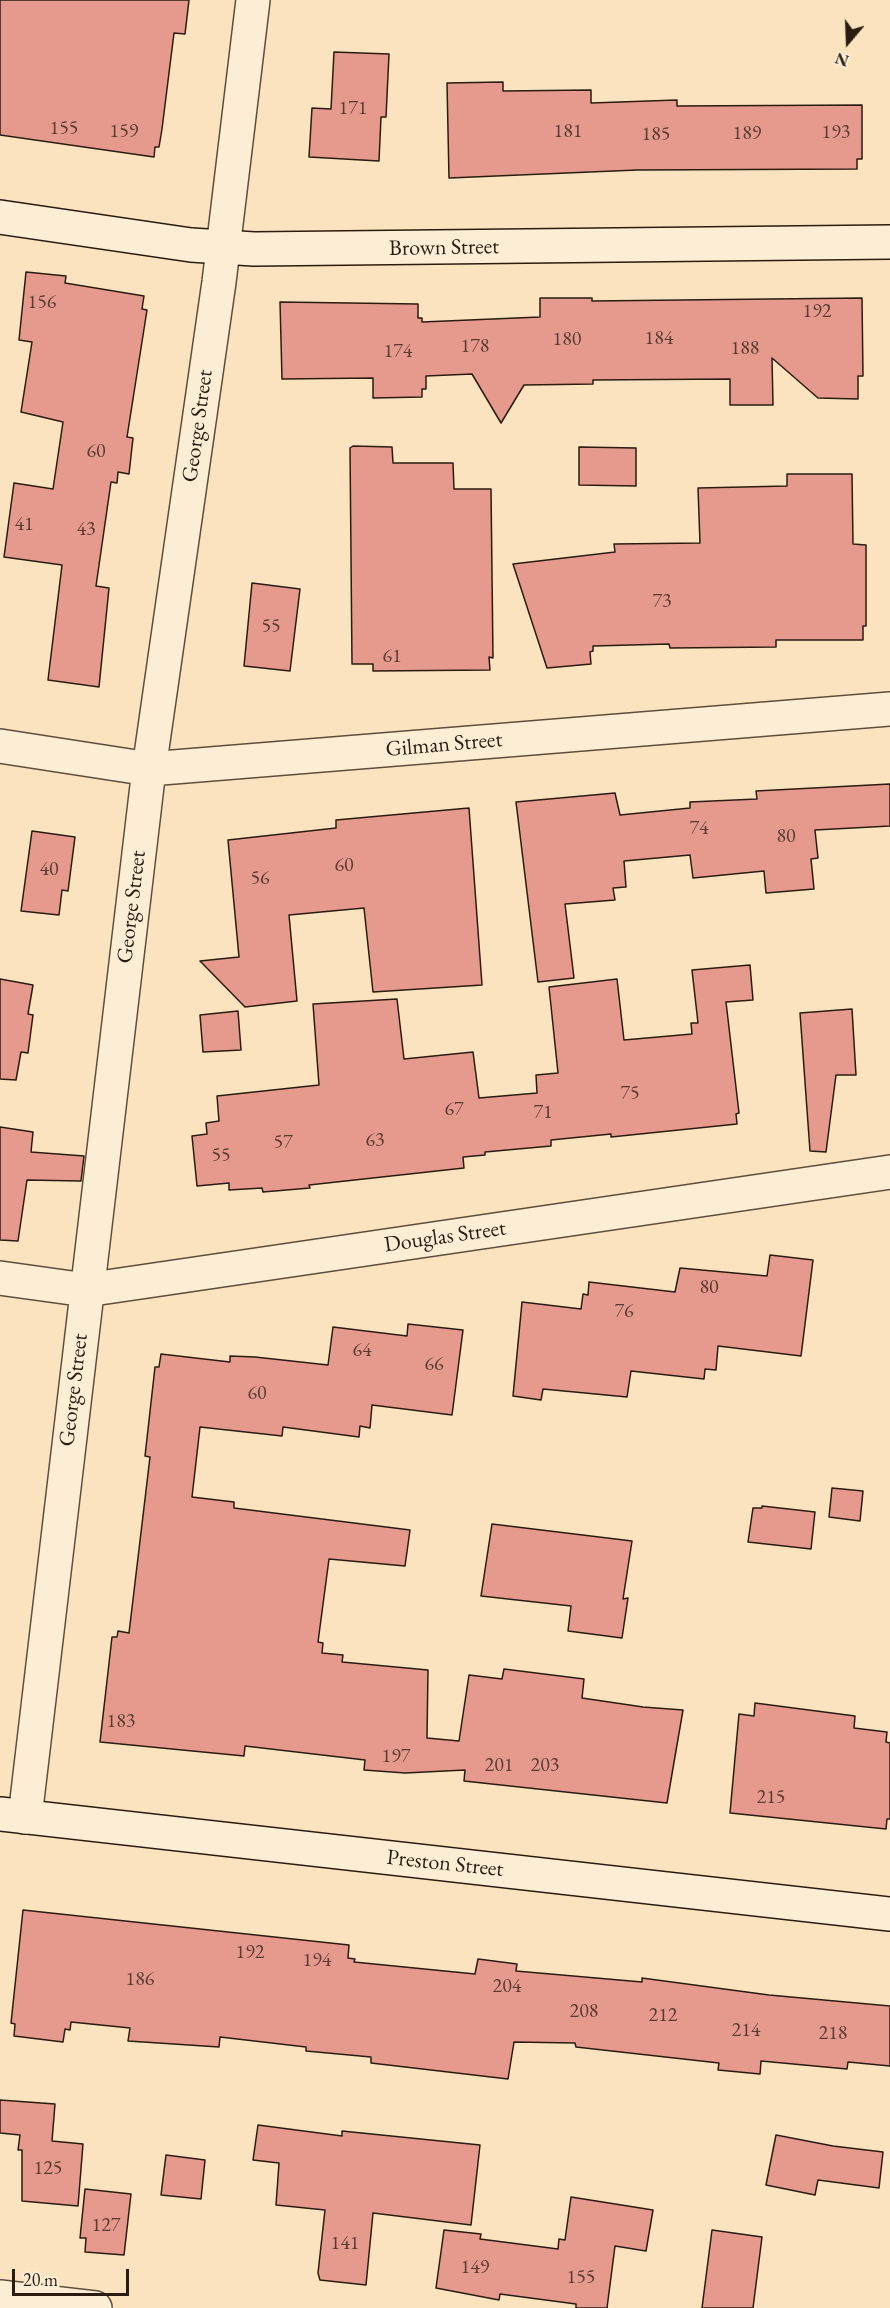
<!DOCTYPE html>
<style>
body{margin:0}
#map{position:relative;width:890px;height:2308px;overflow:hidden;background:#fbe3bf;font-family:"EB Garamond",serif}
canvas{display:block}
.north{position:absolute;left:818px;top:12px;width:60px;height:60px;-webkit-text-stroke:4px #fcedd5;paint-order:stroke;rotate:199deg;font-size:16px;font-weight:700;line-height:24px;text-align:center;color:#2a1c10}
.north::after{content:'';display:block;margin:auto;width:21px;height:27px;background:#2a1c10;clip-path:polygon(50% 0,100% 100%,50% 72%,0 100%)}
.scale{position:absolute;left:12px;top:2269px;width:117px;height:27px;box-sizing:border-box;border:3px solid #2a1c10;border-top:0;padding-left:8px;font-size:18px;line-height:21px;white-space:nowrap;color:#2a1c10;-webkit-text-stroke:4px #fcedd5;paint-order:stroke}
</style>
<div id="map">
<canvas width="890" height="2308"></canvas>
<div class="north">N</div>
<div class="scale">20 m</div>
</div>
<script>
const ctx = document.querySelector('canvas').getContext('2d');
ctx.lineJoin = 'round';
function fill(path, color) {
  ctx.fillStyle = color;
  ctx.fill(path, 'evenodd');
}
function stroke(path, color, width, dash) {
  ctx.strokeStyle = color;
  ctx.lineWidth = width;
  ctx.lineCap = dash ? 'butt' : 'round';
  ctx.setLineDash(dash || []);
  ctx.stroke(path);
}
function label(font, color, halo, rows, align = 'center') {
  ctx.font = font + ' "EB Garamond",serif';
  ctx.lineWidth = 4.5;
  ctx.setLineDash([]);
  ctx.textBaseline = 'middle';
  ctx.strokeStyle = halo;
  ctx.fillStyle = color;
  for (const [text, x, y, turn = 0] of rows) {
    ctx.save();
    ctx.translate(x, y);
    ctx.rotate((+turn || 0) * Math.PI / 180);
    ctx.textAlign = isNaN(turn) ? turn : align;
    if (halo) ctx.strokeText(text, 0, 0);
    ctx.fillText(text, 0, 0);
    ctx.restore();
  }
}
const building = new Path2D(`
 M0 0H189L185 34 174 33 162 129 159 147H155L154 157 0 135Z
 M334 52 389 54 386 117H381L379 161 309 157 312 108 331 109Z
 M503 82V91L591 90V103L677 100V106L862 105V159H857V169L637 170 449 178 447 83Z
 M26 272 66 276 65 283 144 296 142 309 147 310 127 437 133 438 129 474 118 472 117 483 111 482 96 586 109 588 99 687 48 680 62 565 4 557 14 483 53 489 63 422 21 412 32 342 19 340Z
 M540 298H592V301L862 298 863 376H858V399L818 398 772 358 773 405H730V379L593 380V384L524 385 501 423 472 374 426 376V389H422V397L373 398V378L282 379 280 302 418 304V318H422V322L540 317Z
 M353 446 392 447 393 463H453L454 489H491L493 658 489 657 490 670 373 671V664H352L350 448Z
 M579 447 636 448V486L579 485Z
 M787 474H852L853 544 866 545V626H863V640H776V647L670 648 669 644 593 646V651L590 652 591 664 547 668 513 564 615 552 614 544 700 543 698 488 787 486Z
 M252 583 300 589 290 671 244 666Z
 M890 784V826L815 830 818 858 811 859 814 889 766 893 764 871 693 878 690 855 624 861 626 887 613 888 615 900 565 904 574 978 538 982 516 802 615 793 620 815 690 808V802L757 799 756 791Z
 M469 808 482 985 373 992 364 908 289 915 297 1001 245 1007 200 961 239 957 228 840 336 828V820Z
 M32 831 75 837 68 891 62 890 59 915 21 911Z
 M750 965 753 1000 726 1002 739 1113 736 1114 737 1124 611 1137V1134L551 1140V1146L485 1152V1155L463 1157 464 1168 309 1185 310 1188 263 1192 262 1188 229 1190V1183L197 1186 192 1136 207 1134 206 1123 219 1121 217 1096 319 1085 313 1004 397 999 404 1059 473 1052 479 1098 537 1093 536 1075 558 1073 549 987 617 979 624 1040 692 1034 691 1023H698L692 970Z
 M0 979 33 985 28 1014 33 1015 28 1053 21 1052 16 1080 0 1079Z
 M852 1009 856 1075H836L826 1152 810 1151 800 1013Z
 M238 1011 241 1050 203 1052 200 1015Z
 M0 1127 33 1132 31 1152 84 1156 81 1181 27 1180 18 1241 0 1240Z
 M770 1255 813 1260 801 1356 718 1346 716 1370 705 1369 704 1379 631 1371 627 1397 543 1389 541 1400 513 1396 522 1302 581 1309 583 1294 588 1295 589 1282 675 1292 680 1268 767 1276Z
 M408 1324 463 1330 452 1415 372 1405 370 1428 360 1426 359 1437 283 1427 282 1436 200 1427 192 1497 234 1502V1508L410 1530 405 1566 329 1559 318 1642 323 1643 322 1653 343 1655 342 1662 428 1670 427 1738 459 1741 469 1675 502 1679 504 1669 584 1679 582 1698 643 1707 683 1710 667 1803 464 1781 465 1770 405 1773 364 1770 365 1760 245 1746 244 1756 100 1742 112 1637H117L118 1631 129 1633 150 1457 145 1456 155 1367H159L161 1354 230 1362V1356L255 1357 328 1365 333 1327 407 1336Z
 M832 1488 863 1491 860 1521 829 1517Z
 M762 1506 815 1512 811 1549 748 1542 753 1508H762Z
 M492 1524 632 1541 623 1599 628 1598 622 1638 568 1631 571 1606 481 1596Z
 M755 1703 855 1716 854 1728 887 1732 886 1742 890 1743V1819H887L886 1829 730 1813 739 1714 754 1716Z
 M23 1910 349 1945 348 1958 355 1959 354 1962 475 1974 478 1959 517 1964 516 1971 642 1982V1978L769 1995 890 2006V2066L848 2062 847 2069 761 2061 760 2074 718 2070 719 2063 576 2047 575 2043 514 2042 508 2079 371 2063V2057L306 2051V2047L220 2037 219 2047 128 2041 130 2028 71 2022 70 2030 65 2029 63 2042 14 2036 15 2024 11 2023Z
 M0 2100 55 2104 52 2141 83 2144 78 2206 22 2201V2150H18L20 2135 0 2133Z
 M258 2125 342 2136V2131L480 2145 471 2225 373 2213 366 2285 320 2280 318 2273 325 2210 276 2205 279 2163 253 2160Z
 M776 2135 833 2146 883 2152 879 2188 818 2180 815 2195 766 2185Z
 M166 2155 205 2160 201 2199 161 2195Z
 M85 2189 131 2194 124 2255 85 2252 86 2238H80Z
 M571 2197 653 2210 646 2251 615 2246 607 2308H576V2304L500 2294 499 2300 436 2288 444 2230 481 2234 480 2239 558 2249 559 2239 565 2240Z
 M712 2230 762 2237 753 2308H702Z`);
fill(building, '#e69a8e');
stroke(building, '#2a1c10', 1.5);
const street = new Path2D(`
 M0 746 149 769 890 709
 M0 1278 86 1290 890 1172
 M25 1817 149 769 219 282 253 0
 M0 2297 95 2308`);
const secondary = new Path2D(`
 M0 217 191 245 254 249 890 242
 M0 1814 890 1914`);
stroke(street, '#5e4e3c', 36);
stroke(secondary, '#2a1c10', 36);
stroke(street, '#fcedd5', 33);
stroke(secondary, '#fcedd5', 33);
label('20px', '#593c30', null, [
 ["171",353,109],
 ["155",64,129],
 ["159",124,132],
 ["181",568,132],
 ["193",836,133],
 ["189",747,134],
 ["185",656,135],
 ["156",42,303],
 ["192",817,312],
 ["184",659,339],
 ["180",567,340],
 ["178",475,347],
 ["188",745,349],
 ["174",398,352],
 ["60",96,452],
 ["41",24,525],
 ["43",86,530],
 ["73",662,602],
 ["55",271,627],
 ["61",392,657],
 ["74",699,829],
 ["80",786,837],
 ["60",344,866],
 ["40",49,870],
 ["56",260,879],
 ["75",630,1094],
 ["67",454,1110],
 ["71",543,1113],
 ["63",375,1141],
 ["57",283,1143],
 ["55",221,1156],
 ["80",709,1288],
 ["76",624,1312],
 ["64",362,1351],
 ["66",434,1365],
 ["60",257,1394],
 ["183",121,1722],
 ["197",396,1757],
 ["201",499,1766],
 ["203",545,1766],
 ["215",771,1798],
 ["192",250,1953],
 ["194",317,1961],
 ["186",140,1980],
 ["204",507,1987],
 ["208",584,2012],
 ["212",663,2016],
 ["214",746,2031],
 ["218",833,2034],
 ["125",48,2169],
 ["127",106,2226],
 ["141",345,2244],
 ["149",475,2268],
 ["155",581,2278]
]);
label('22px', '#2a1c10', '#fcedd5', [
 ["Brown Street",444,248,-1],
 ["George Street",198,426,-82],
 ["Gilman Street",444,745,-5],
 ["George Street",132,907,-83],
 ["Douglas Street",445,1237,-8],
 ["George Street",74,1390,-83],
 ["Preston Street",445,1864,6]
]);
</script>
